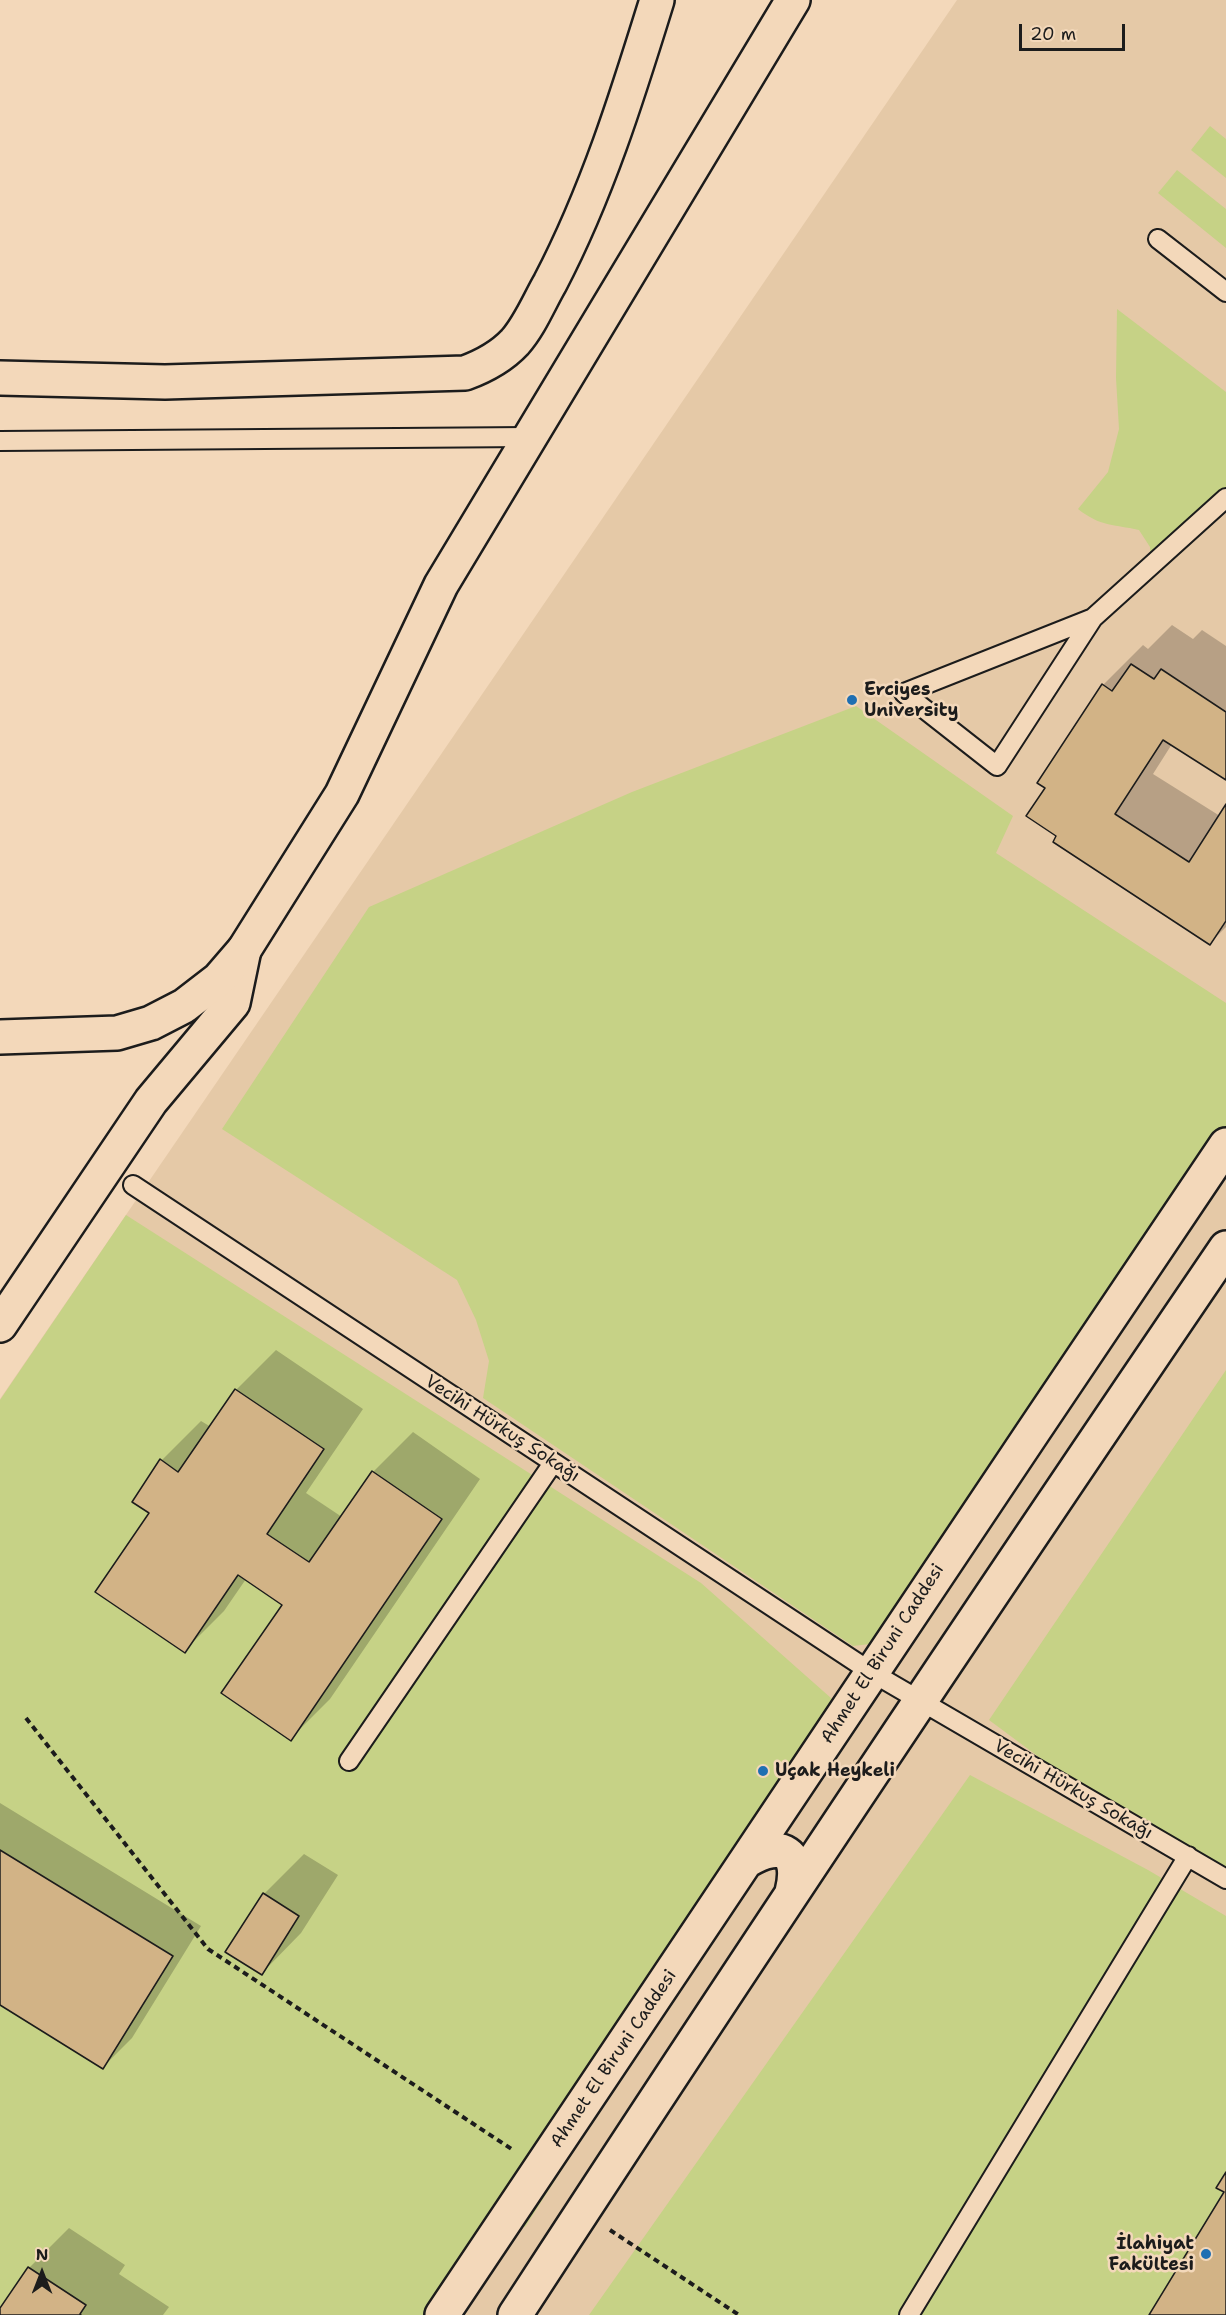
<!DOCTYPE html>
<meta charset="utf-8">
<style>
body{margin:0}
#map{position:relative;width:1226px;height:2315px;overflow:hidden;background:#f3d8ba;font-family:"Shantell Sans",sans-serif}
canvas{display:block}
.north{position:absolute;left:12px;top:2243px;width:60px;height:60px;-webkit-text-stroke:4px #f3d8ba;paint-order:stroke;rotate:0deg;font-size:16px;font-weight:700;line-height:24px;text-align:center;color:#1c1c1c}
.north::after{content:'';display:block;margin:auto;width:21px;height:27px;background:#1c1c1c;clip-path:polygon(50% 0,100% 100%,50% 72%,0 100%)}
.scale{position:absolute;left:1019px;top:24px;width:106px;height:27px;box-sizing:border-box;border:3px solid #1c1c1c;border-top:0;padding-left:8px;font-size:18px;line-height:21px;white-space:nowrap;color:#1c1c1c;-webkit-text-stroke:4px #f3d8ba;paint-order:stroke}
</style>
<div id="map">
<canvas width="1226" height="2315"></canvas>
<div class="north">N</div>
<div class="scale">20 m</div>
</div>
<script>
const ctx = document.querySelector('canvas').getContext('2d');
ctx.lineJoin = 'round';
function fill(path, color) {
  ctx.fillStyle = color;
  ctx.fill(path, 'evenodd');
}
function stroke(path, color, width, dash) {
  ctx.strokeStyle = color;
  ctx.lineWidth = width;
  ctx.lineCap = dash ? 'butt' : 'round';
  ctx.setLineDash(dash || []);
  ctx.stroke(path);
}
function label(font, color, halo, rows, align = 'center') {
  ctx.font = font + ' "Shantell Sans",sans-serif';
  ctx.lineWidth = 5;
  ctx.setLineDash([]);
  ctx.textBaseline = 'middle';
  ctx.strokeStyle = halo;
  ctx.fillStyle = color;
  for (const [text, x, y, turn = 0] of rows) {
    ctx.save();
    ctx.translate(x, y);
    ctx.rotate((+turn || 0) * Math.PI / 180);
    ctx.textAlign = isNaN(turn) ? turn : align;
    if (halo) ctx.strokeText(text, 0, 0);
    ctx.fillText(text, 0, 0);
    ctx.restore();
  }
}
fill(new Path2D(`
 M957 0H1226V2315H0V1399Z`), '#e5c9a7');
fill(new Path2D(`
 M1210 126 1226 139V178L1191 150Z
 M1177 170 1226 209V248L1158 193Z
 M1117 309 1226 392V511L1152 578 1150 547 1139 530C1113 524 1101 527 1078 509L1108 472 1119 429 1116 378Z
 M856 706 1013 816 996 853 1226 1003V1172L904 1640 853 1646 483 1398 489 1361 476 1320 457 1280 222 1129 369 907 632 792Z
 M126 1215 701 1583 840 1706 841 1735 525 2227 504 2216 443 2315H0V1400Z
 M1226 1370V1874L1082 1789 989 1720Z
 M970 1775 1148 1870 1226 1916V2315H589Z`), '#c6d286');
fill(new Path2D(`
 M1172 625 1193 639 1202 630 1226 646V778L1172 744 1153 774 1220 816 1226 807V927L1210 943 1059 836 1047 787 1103 685 1143 645 1148 649Z
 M276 1350 363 1409 306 1493 342 1517 373 1472 413 1432 480 1479 330 1699 290 1739 284 1604 246 1579 224 1611 184 1651 151 1513 162 1460 201 1421 211 1427 236 1390Z
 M0 1803 201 1926 132 2038 103 2067 0 2003Z
 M304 1854 338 1875 301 1933 262 1973 264 1894Z
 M69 2228 125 2265 119 2274 169 2307 163 2315H0V2311L29 2268Z`), '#0003');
const building = new Path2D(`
 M1131 664 1154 679 1161 669 1226 712V780L1163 740 1115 814 1189 862 1226 804V921L1210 945 1053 842 1056 836 1026 816 1045 788 1037 783 1102 684 1112 691Z
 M235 1389 324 1449 267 1534 309 1562 372 1471 442 1519 291 1741 221 1693 282 1605 238 1575 185 1653 95 1592 149 1513 132 1502 160 1459 178 1472Z
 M0 1850 173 1956 103 2069 0 2005Z
 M263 1893 299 1916 262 1975 225 1952Z
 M1226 2172V2315H1149L1224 2192 1216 2188Z
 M28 2267 86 2305 80 2314 81 2315H0V2308Z`);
fill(building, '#d2b386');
stroke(building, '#1c1c1c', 1.5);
const lane = new Path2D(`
 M1158 239 1226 292
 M0 441 529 437
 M1093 618 904 693 997 766 1093 618 1226 498
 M133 1185 871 1672 1226 1879
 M349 1761 553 1463
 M909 2315 1188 1856`);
const street = new Path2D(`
 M0 378 165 382 465 373C484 366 501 357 515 342 530 325 539 302 550 283 597 193 627 97 657 0
 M0 1325 151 1101 233 1003 244 950`);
const secondary = new Path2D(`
 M0 1037 117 1033 151 1023 184 1006 219 979 244 950 342 794 441 585 793 0
 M748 1860C782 1840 802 1852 792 1892
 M442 2315C704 1926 963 1534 1226 1145
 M515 2315C748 1957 986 1601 1226 1248`);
stroke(lane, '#1c1c1c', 22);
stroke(street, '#1c1c1c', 38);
stroke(secondary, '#1c1c1c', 38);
stroke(new Path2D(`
 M26 1718 208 1949 513 2150
 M610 2230 739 2315`), '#1c1c1c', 4, [6, 4.5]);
stroke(lane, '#f3d8ba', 18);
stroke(street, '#f3d8ba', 33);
stroke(secondary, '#f3d8ba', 33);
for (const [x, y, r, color] of [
 [852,700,6,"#1f6fb2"],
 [763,1771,6,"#1f6fb2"],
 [1206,2254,6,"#1f6fb2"]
]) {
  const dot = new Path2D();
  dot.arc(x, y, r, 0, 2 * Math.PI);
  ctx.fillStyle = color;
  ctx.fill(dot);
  stroke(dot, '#f3d8ba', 2);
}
label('bold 18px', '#1c1c1c', '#f3d8ba', [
 ["Erciyes",864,690],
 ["University",864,711],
 ["Uçak Heykeli",775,1771],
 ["İlahiyat",1194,2244,"right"],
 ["Fakültesi",1194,2265,"right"]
], 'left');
label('18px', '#1c1c1c', '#f3d8ba', [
 ["Vecihi Hürkuş Sokağı",502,1429,33],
 ["Ahmet El Biruni Caddesi",883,1654,-57],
 ["Vecihi Hürkuş Sokağı",1073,1790,30],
 ["Ahmet El Biruni Caddesi",614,2059,-56]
]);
</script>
